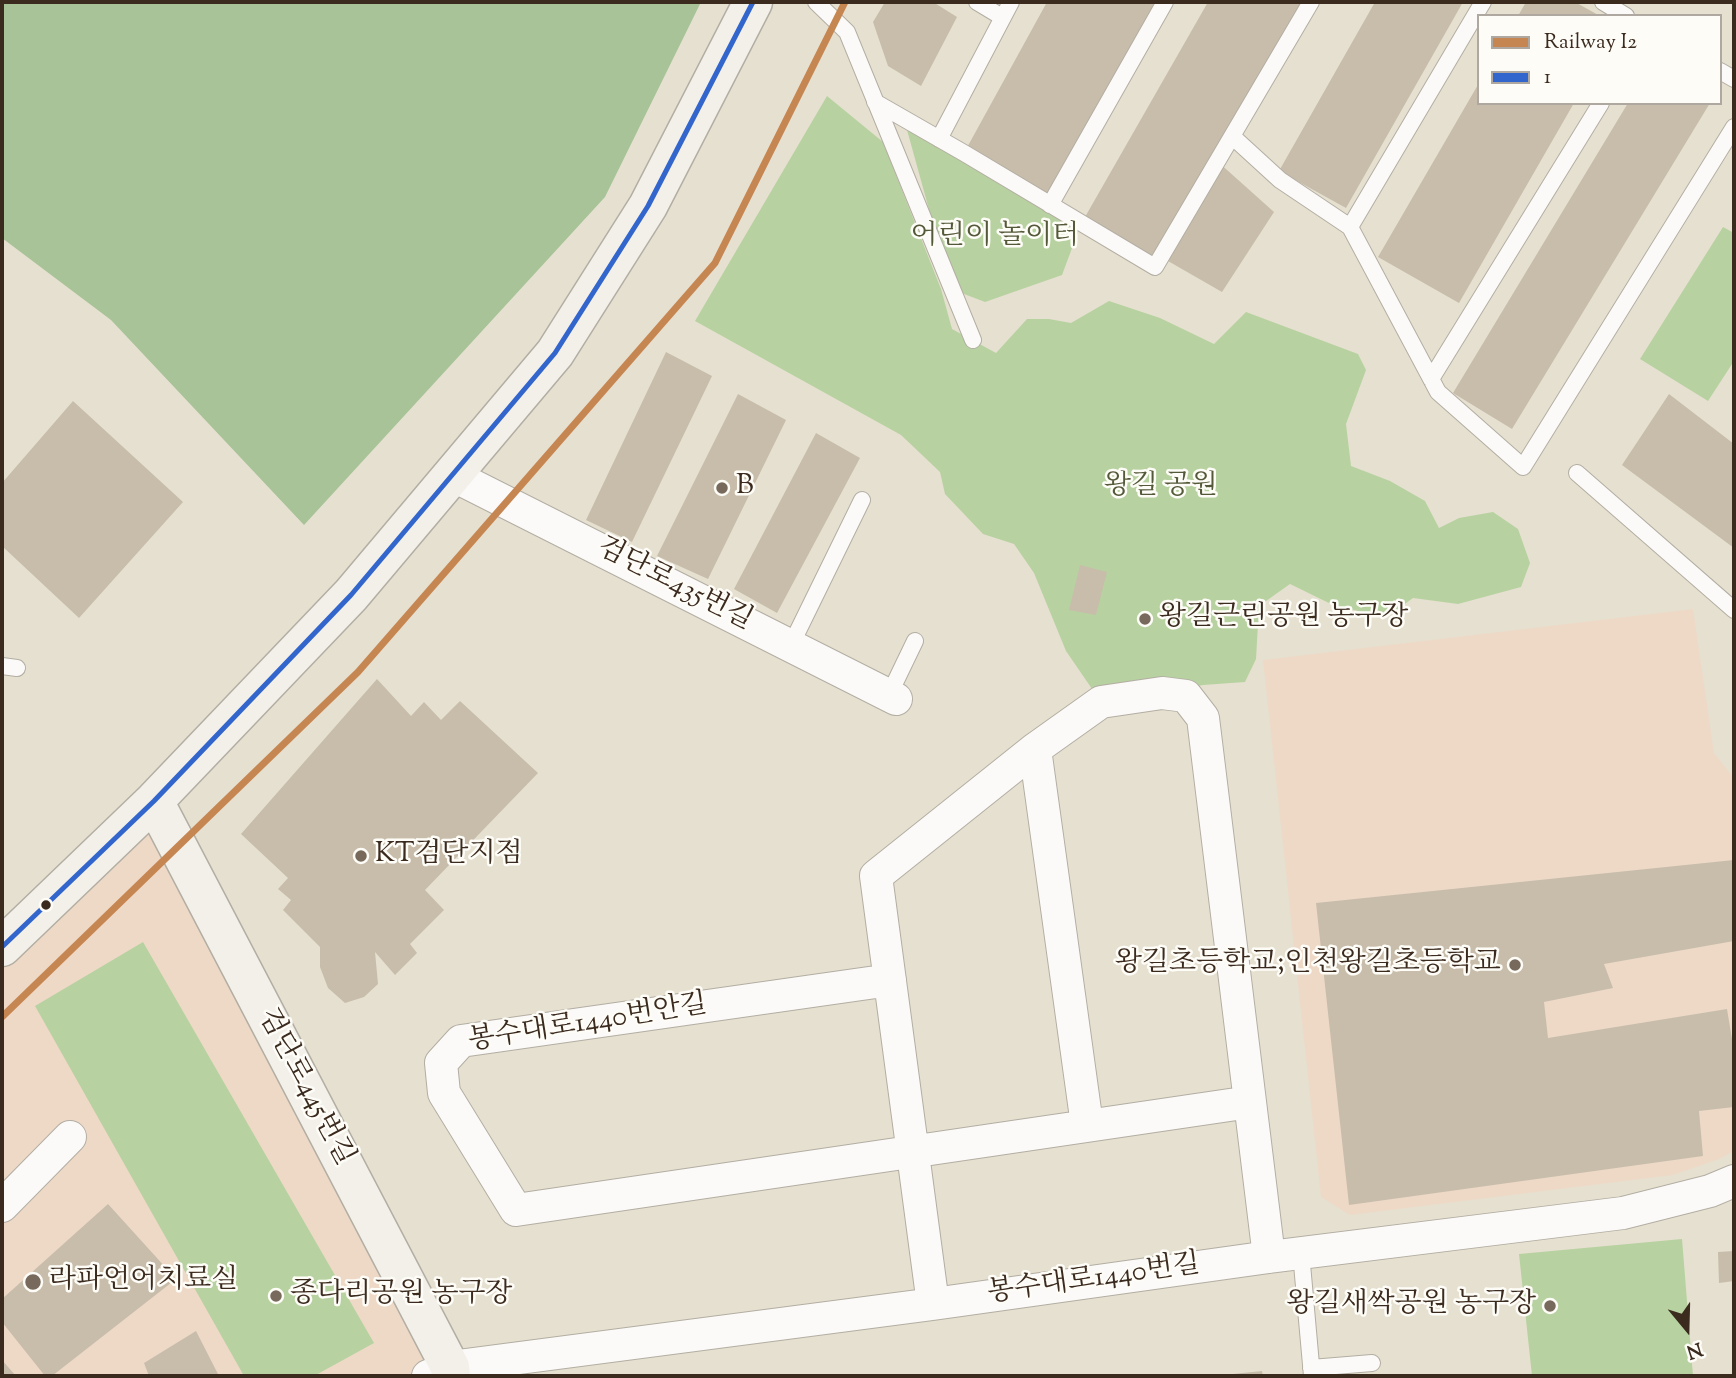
<!DOCTYPE html>
<meta charset="utf-8">
<style>
body{margin:0}
#map{position:relative;width:1736px;height:1378px;overflow:hidden;background:#e6e0d0;font-family:"Sorts Mill Goudy",serif}
canvas{display:block}
.frame{position:absolute;inset:0;border:4px solid #3b2a1e;pointer-events:none}
.legend{position:absolute;left:1477px;top:14px;width:245px;height:91px;box-sizing:border-box;background:#fdfcf7;border:2px solid #afa8a0;margin:0;padding:9px 12px;list-style:none;font-size:21px;color:#3b2a1e}
.legend li{display:flex;align-items:center;gap:14px;height:35px}
.legend b{width:35px;border:2px solid #afa8a0}
.north{position:absolute;left:1652px;top:1294px;width:70px;height:70px;-webkit-text-stroke:5px #fdfcf7;paint-order:stroke;rotate:161deg;font-size:19px;font-weight:700;line-height:28px;text-align:center;color:#3b2a1e}
.north::after{content:'';display:block;margin:auto;width:24px;height:32px;background:#3b2a1e;clip-path:polygon(50% 0,100% 100%,50% 72%,0 100%)}
</style>
<div id="map">
<canvas width="1736" height="1378"></canvas>
<div class="frame"></div>
<ul class="legend">
<li><b style="height:9px;background:#c68651"></b>Railway I2</li>
<li><b style="height:9px;background:#36c"></b>1</li>
</ul>
<div class="north">N</div>
</div>
<script>
const ctx = document.querySelector('canvas').getContext('2d');
ctx.lineJoin = 'round';
function fill(path, color) {
  ctx.fillStyle = color;
  ctx.fill(path, 'evenodd');
}
function stroke(path, color, width, dash) {
  ctx.strokeStyle = color;
  ctx.lineWidth = width;
  ctx.lineCap = dash ? 'butt' : 'round';
  ctx.setLineDash(dash || []);
  ctx.stroke(path);
}
function label(font, color, halo, rows, align = 'center') {
  ctx.font = font + ' "Sorts Mill Goudy","Noto Serif KR",serif';
  ctx.lineWidth = 5;
  ctx.setLineDash([]);
  ctx.textBaseline = 'middle';
  ctx.strokeStyle = halo;
  ctx.fillStyle = color;
  for (const [text, x, y, turn = 0] of rows) {
    ctx.save();
    ctx.translate(x, y);
    ctx.rotate((+turn || 0) * Math.PI / 180);
    ctx.textAlign = isNaN(turn) ? turn : align;
    if (halo) ctx.strokeText(text, 0, 0);
    ctx.fillText(text, 0, 0);
    ctx.restore();
  }
}
fill(new Path2D(`
 M1693 609 1714 753 1734 778V1151L1719 1159 1673 1175 1350 1215 1321 1197 1263 660Z
 M154 801 451 1376H2V948Z`), '#eed9c7');
fill(new Path2D(`
 M827 96 883 142 941 289 952 329 996 353 1027 319H1049L1071 323 1109 301 1160 318 1214 344 1246 312 1358 354 1366 370 1346 424 1351 466 1390 481 1425 501 1439 528 1459 518 1493 512 1518 529 1530 563 1521 587 1458 604 1413 598 1387 617 1335 606 1290 584 1259 606 1256 659 1245 682 1203 685 1101 702 1066 651 1034 573 1014 544 983 534 945 494 940 472 901 435 695 321Z
 M904 119 1081 224 1062 275 985 302 951 289Z
 M1723 227 1734 233V361L1708 401 1640 359Z
 M143 942 374 1343 314 1376H244L35 1006Z
 M1682 1239 1693 1376H1532L1519 1254Z`), '#b7d2a0');
fill(new Path2D(`
 M2 2H701L605 197 304 525 111 320 2 238Z`), '#a7c397');
fill(new Path2D(`
 M885 2H933L957 17 921 86 888 66 873 22Z
 M1047 2H1165L1050 205 964 153Z
 M1208 2H1310L1217 161 1274 212 1222 292 1161 257 1155 267 1081 224Z
 M1375 2H1463L1346 208 1279 171Z
 M1526 2H1575L1600 16H1518Z
 M1479 83V103H1574L1459 303 1378 257Z
 M1628 103H1710L1512 429 1453 393Z
 M666 352 712 376 632 542 586 520Z
 M738 394 786 420 708 579 657 556Z
 M1669 394 1734 444V548L1622 465Z
 M73 401 183 502 79 618 2 546V483Z
 M816 433 860 458 777 613 734 589Z
 M1080 565 1107 572 1096 615 1069 610Z
 M377 679 411 716 424 702 441 720 460 701 538 773 425 890 444 910 410 944 417 953 395 975 375 952 378 984 364 997 345 1003 328 988 320 967V947L283 910 291 900 278 889 288 878 241 834Z
 M1734 860V941L1604 964 1613 988 1544 1002 1548 1038 1727 1009 1734 1051V1107L1699 1111 1703 1156 1349 1205 1316 903Z
 M108 1204 176 1279 52 1376H45L2 1322V1299Z
 M1734 1251V1281L1719 1283 1718 1252Z
 M196 1331 219 1376H149L144 1363Z
 M2 1360 16 1376H2Z
 M1262 1371 1263 1376H1233V1374Z`), '#c8bdab');
const lane = new Path2D(`
 M816 2 847 32 973 340
 M977 2 1002 17
 M1603 2 1626 16
 M1720 71 1734 79
 M875 102 964 153 1155 267 1311 2
 M1233 137 1280 180 1350 227 1438 392 1523 467 1734 127
 M939 139 1011 2
 M1050 205 1165 2
 M1350 227 1483 2
 M1431 379 1601 103
 M1577 473 1734 610
 M791 645 862 500
 M2 666 17 668
 M889 695 915 641
 M1301 1253 1312 1376
 M1311 1368 1372 1363`);
const street = new Path2D(`
 M452 475 896 699
 M1035 749 1087 1125
 M890 980 461 1041 441 1063 444 1093 516 1210 1250 1102
 M2 1206 70 1137
 M933 1304 876 876 1035 749 1101 702 1162 693 1186 696 1203 718 1269 1257
 M428 1376 450 1367 933 1304 1269 1257 1623 1213 1710 1191 1734 1181`);
const secondary = new Path2D(`
 M154 801 450 1367 451 1376
 M2 947 154 801 351 595 555 353 648 206 753 2`);
stroke(lane, '#b3aea3', 18);
stroke(street, '#b3aea3', 34);
stroke(secondary, '#b3aea3', 41);
stroke(lane, '#fbfaf8', 16);
stroke(street, '#fbfaf8', 32);
stroke(secondary, '#f3f0ea', 38);
stroke(new Path2D(`
 M2 947 154 801 351 595 555 353 648 206 753 2`), '#36c', 5);
stroke(new Path2D(`
 M2 1017 358 672 715 263 845 2`), '#c68651', 7);
for (const [x, y, r, color] of [
 [722,488,7,"#776a5c"],
 [1145,619,7,"#776a5c"],
 [361,856,7,"#776a5c"],
 [46,905,6,"#3b2a1e"],
 [1515,965,7,"#776a5c"],
 [33,1282,9,"#776a5c"],
 [276,1296,7,"#776a5c"],
 [1550,1306,7,"#776a5c"]
]) {
  const dot = new Path2D();
  dot.arc(x, y, r, 0, 2 * Math.PI);
  ctx.fillStyle = color;
  ctx.fill(dot);
  stroke(dot, '#fdfcf7', 2.5);
}
label('28px', '#545939', '#fdfcf7', [
 ["어린이 놀이터",995,238],
 ["왕길 공원",1161,488]
]);
label('28px', '#3b2a1e', '#fdfcf7', [
 ["B",736,488],
 ["왕길근린공원 농구장",1159,619],
 ["KT검단지점",375,856],
 ["왕길초등학교;인천왕길초등학교",1501,965,"right"],
 ["라파언어치료실",49,1282],
 ["종다리공원 농구장",290,1296],
 ["왕길새싹공원 농구장",1536,1306,"right"]
], 'left');
label('28px', '#3b2a1e', '#fdfcf7', [
 ["검단로435번길",674,586,27],
 ["봉수대로1440번안길",588,1025,-9],
 ["검단로445번길",304,1088,62],
 ["봉수대로1440번길",1094,1281,-8]
]);
</script>
